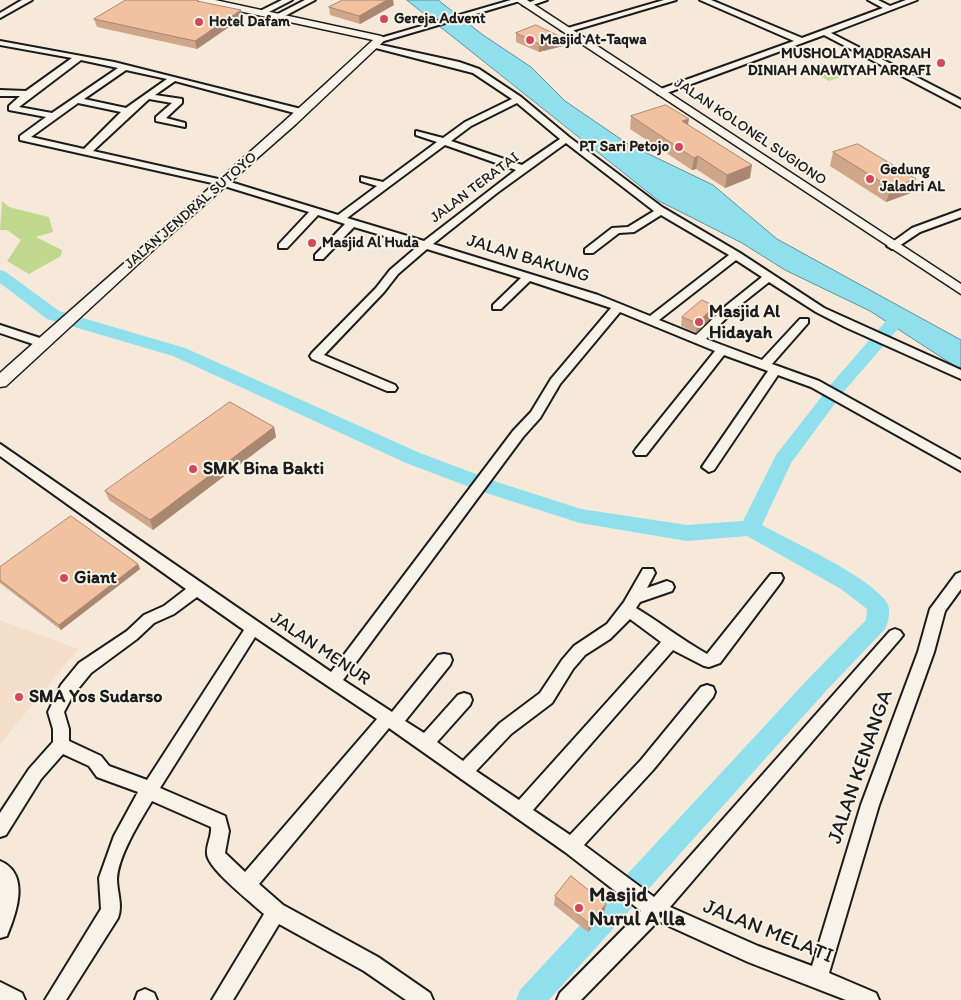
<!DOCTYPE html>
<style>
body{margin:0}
canvas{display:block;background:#f6e9da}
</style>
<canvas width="961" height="1000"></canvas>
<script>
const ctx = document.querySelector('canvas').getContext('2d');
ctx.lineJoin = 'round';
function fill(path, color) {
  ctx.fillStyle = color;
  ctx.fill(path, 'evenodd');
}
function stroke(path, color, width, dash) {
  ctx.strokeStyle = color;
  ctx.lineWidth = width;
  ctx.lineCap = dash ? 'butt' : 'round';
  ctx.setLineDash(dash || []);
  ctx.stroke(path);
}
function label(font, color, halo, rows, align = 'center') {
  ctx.font = font + ' Itim,sans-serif';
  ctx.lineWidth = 4;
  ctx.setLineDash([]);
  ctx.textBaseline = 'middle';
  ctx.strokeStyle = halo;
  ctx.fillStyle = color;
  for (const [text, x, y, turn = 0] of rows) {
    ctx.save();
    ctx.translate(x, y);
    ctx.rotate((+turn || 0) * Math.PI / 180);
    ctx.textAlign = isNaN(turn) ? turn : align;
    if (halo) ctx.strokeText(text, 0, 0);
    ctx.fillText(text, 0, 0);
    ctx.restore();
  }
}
fill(new Path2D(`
 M0 620 78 649 0 744Z`), '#f4ddc9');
fill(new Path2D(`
 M821 63 844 75 829 81 806 68Z
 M2 201 9 207 49 217 53 232 36 237 62 250 61 256 29 274 7 261 21 240 7 230H0Z`), '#c0d88e');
const water = new Path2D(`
 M407 0H438L483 35 531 67 565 101 628 144 713 185 777 239 961 340V370L870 311 785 270 742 243 659 201Z`);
fill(water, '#90dfed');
stroke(water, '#629199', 1);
fill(new Path2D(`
 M0 270 6 272 59 311 185 348 420 453 497 482 581 509 687 525 743 521 776 455 833 382 892 314H904L906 318 904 322 845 390 791 463 762 525C794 543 863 573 885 600 892 607 889 621 885 629L825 692 549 1000H516L520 990 809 678 866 620 867 609 841 589 747 536 687 541 580 523 483 492 406 463 173 356 47 319 0 283Z`), '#90dfed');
const minor = new Path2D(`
 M22 0H32L0 18V13Z
 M282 0H292L265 14 258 12Z
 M305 0H315L281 18 274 16Z
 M511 0H523L384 41 377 39Z
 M535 0H547L527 7 523 5Z
 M664 0H676L568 32 561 30Z
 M700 0H711L802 38 883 8 868 0H878L890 6 906 0H917L831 33 961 100V107L824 35 664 94H658V90L794 41Z
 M0 41 114 62 305 110V114L302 115 175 81 155 95 182 99V103L166 118 185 123V127L156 121V117L172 103 149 99 93 151 227 181 338 215 377 186 361 181V177L383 182 437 142 416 135V131L443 138 465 122 512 99 473 73 372 47V43L459 62 479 69 521 97 569 137 662 207 740 253 824 308 961 370V379L845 327 816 312 769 282 735 309 706 339 762 360 800 319H808V323L772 364 819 381 961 460V471L811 387 778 375 714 470 709 472 702 467 768 371 724 355 646 455H636L634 452 636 449 715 351 620 312 560 384 540 418 523 437 343 680 392 712 438 655 444 654 450 655 452 660 450 665 405 721 424 733 458 695 464 693 470 695 472 700 470 705 437 742 463 761 500 723 540 693 562 660 574 646 607 624 624 602 643 569H653L655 573 647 588 667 581 672 583 674 587 672 591 640 602 636 608C661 623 682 640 707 654L771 574H781L783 578 781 582 720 663 709 667 704 666 673 650 533 810 570 835 641 760 701 687 707 685 713 687 715 692 713 697 653 770 584 845 654 897 890 631 895 629 900 631 903 635 900 639 670 907 758 946 812 966 861 805 918 652 930 609 956 574 961 572V589L945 611 934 652 879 805 829 973 876 993 879 1000H846L748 962 658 921 581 1000H557L560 993 641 911 565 852 389 728 259 884 283 905 378 957 430 993 433 1000H406L364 971 279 924 233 1000H212L264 914C252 903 208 869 207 854 206 845 212 836 211 827L152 801C140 821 118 856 117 879 117 892 123 905 118 918L66 1000H45L101 909 99 878 114 836 138 792 97 777 89 766 63 754 41 779 6 835 0 837V813L29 769 53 742V729L48 712 61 685 79 663 127 631 144 615 164 606 186 589 0 456V444L331 672 513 431 531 412 551 379 611 308 530 281 501 309H493V305L521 278 427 249 398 274 384 292 324 355 395 385 397 388 395 391H387L312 359 310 356 312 353 376 288 390 270 418 246 354 227 323 259H315V255L345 224 318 215 287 248H279V244L309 212 221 185 20 140V136L46 117 9 110V106L20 96H0V90L26 91 72 58 0 45ZM81 60 118 68 52 113 19 107ZM126 70 167 79 126 108 84 99ZM78 103 121 112 84 149 31 137ZM517 103 560 139 522 165 451 141 471 126ZM566 143 654 211 628 227 612 228 585 249V253H593L619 233 634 232 661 215 729 255 650 316 598 295 433 244 497 193ZM445 145 516 170 424 241 347 218ZM736 260 762 277 727 305 696 335 659 320ZM197 597 244 630 147 780 109 766 101 756 69 741V729L64 712 73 695 91 673 137 639 154 623 174 614ZM630 619 661 642 519 800 476 771 511 734 552 703 573 669 585 655 610 639ZM255 637 377 719 245 872 225 853 229 831 225 816 160 788Z
 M961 210V217L920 232 896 248 892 249 887 246 912 228Z
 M0 325 46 340 48 343 42 347 0 333Z
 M0 861C31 874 16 914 7 936L0 938Z
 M0 982 22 993 25 1000H0Z
 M145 989 154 993 157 1000H135L138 992Z`);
const tertiary = new Path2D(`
 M197 0H215L381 36 386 39 296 124 162 242 6 386 0 387V373C124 262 251 154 373 40L202 3Z
 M515 0H527L961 284V294Z`);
stroke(minor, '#1c1c1c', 4);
stroke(tertiary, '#1c1c1c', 3);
fill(minor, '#f7f3e8');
fill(tertiary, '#f7f3e8');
fill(new Path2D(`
 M200 2 241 10 242 18 197 49 97 27 94 19Z
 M394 5 360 24 330 15 329 7Z
 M516 33 563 38V46L539 52 516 42Z
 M631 116 688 125 750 178 725 188 696 169 692 170 630 129Z
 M833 152 916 179 911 193 886 202 830 166Z
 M715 306 713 316 696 333 681 326 682 317Z
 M274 427 276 437 153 530 109 500 105 491Z
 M138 564 140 569 61 630 0 583V567Z
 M555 896 606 904 604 912 588 932 554 905Z`), '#cfa68a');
fill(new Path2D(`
 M387 0H393L394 5 360 24 359 16Z
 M241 10 242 18 197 49 195 41Z
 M563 38V46L539 52V44Z
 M689 119 687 132 682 121Z
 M698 156 696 169 692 170 694 158Z
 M752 165 750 178 725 188 727 175Z
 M916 179 911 193 886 202 891 188Z
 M715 306 713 316 696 333 697 323Z
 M274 427 276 437 153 530 150 520Z
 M138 564 140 569 61 630 59 625Z
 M606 904 604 912 588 932 590 924Z`), '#a98770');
const building = new Path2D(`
 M126 0H198L197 1 241 10 195 41 94 19Z
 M343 0H387L359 16 329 7Z
 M536 25 563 38 539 44 516 33Z
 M666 105 689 119 682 121 752 165 727 175 698 156 694 158 631 116Z
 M858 144 916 179 891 188 833 152Z
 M702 300 715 306 697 323 682 317Z
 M230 402 274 427 150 520 105 491Z
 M71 516 138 564 59 625 0 580V567Z
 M571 876 606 904 590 924 555 896Z`);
fill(building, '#f1c1a0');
stroke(building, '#a98770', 1);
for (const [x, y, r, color] of [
 [384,19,5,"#d1495b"],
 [199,22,5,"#d1495b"],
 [530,40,5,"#d1495b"],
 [941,63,5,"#d1495b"],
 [679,147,5,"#d1495b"],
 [870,179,5,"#d1495b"],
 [312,243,5,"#d1495b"],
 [699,322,5,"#d1495b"],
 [193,469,5,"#d1495b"],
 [64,578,5,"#d1495b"],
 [19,697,5,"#d1495b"],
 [579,908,5,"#d1495b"]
]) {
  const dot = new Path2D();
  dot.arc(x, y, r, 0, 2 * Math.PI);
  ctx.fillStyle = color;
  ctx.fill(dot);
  stroke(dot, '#f7f3e8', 2);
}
label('bold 15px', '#1c1c1c', '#f7f3e8', [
 ["Gereja Advent",394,19],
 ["Hotel Dafam",209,22],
 ["Masjid At-Taqwa",540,40],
 ["MUSHOLA MADRASAH",931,54,"right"],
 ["DINIAH ANAWIYAH ARRAFI",931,71,"right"],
 ["PT Sari Petojo",669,147,"right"],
 ["Gedung",880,170],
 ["Jaladri AL",880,187],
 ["Masjid Al Huda",322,243]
], 'left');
label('15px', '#1c1c1c', '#f7f3e8', [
 ["JALAN KOLONEL SUGIONO",750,132,34],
 ["JALAN TERATAI",475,188,-37],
 ["JALAN JENDRAL SUTOYO",191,211,-41]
]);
label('18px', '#1c1c1c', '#f7f3e8', [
 ["JALAN BAKUNG",528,259,17],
 ["JALAN MENUR",320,649,34]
]);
label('bold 18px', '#1c1c1c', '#f7f3e8', [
 ["Masjid Al",709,312],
 ["Hidayah",709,333],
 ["SMK Bina Bakti",203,469],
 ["Giant",74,578],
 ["SMA Yos Sudarso",29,697]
], 'left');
label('21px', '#1c1c1c', '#f7f3e8', [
 ["JALAN KENANGA",861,767,-71],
 ["JALAN MELATI",768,932,22]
]);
label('bold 21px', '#1c1c1c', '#f7f3e8', [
 ["Masjid",589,896],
 ["Nurul A'lla",589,920]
], 'left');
</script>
